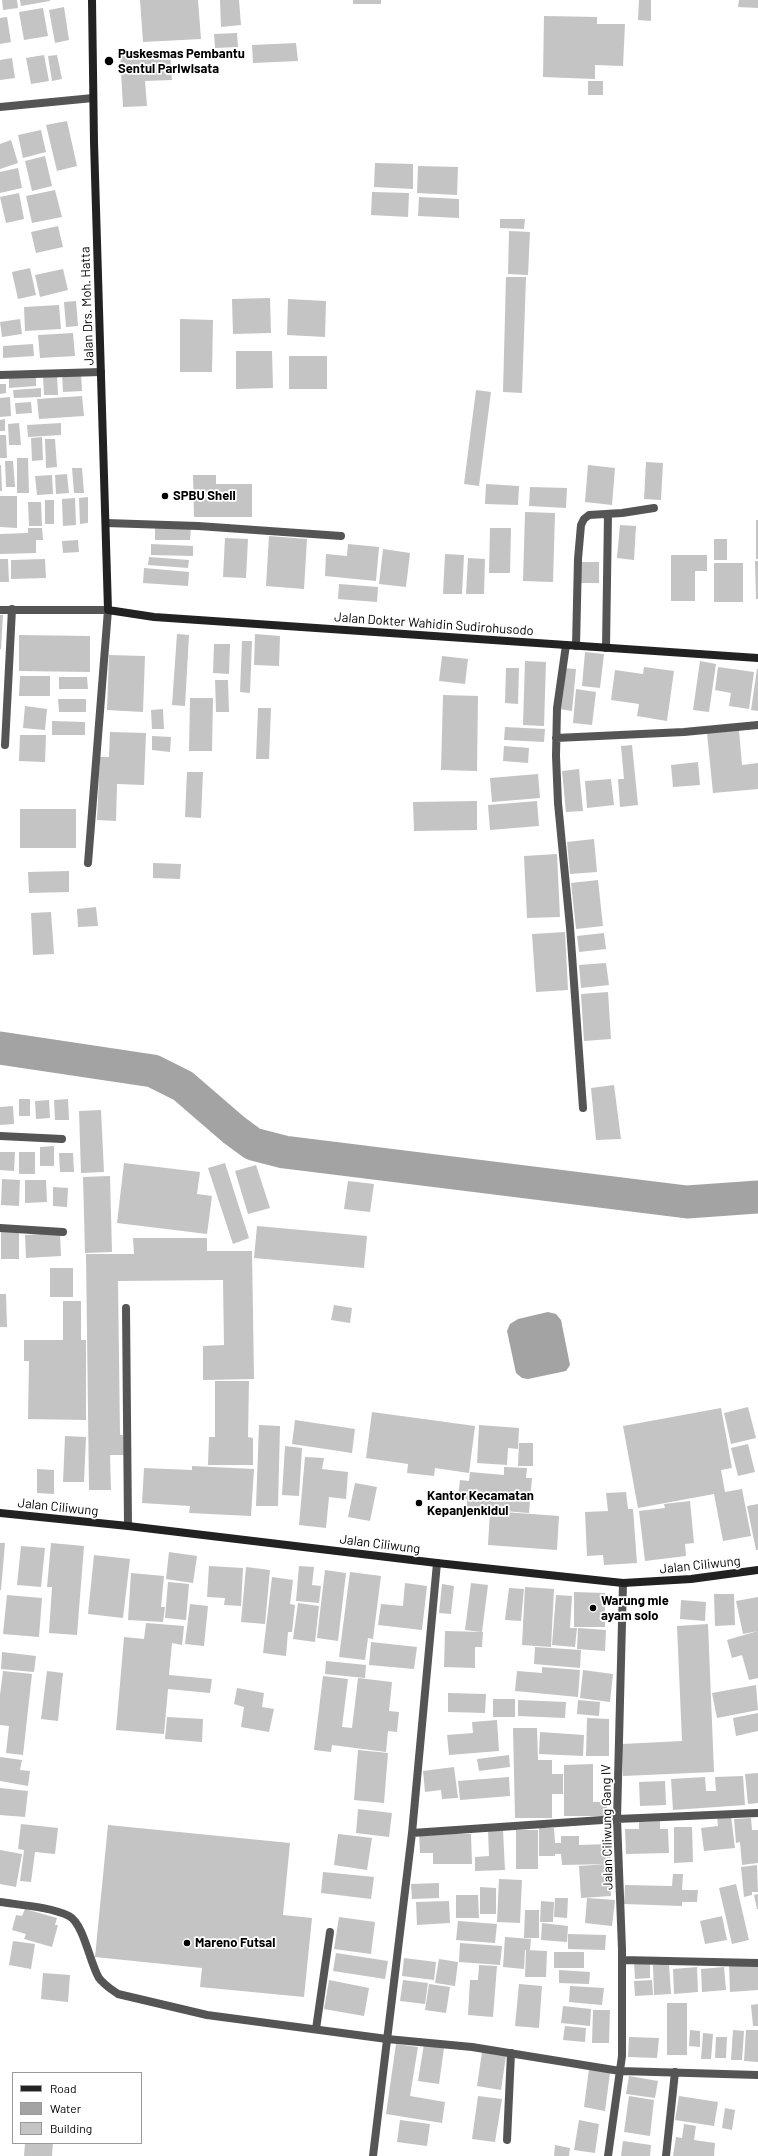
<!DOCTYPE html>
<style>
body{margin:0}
#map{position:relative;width:758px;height:2156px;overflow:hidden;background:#fff;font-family:Barlow,sans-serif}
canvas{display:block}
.legend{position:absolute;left:12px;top:2072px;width:130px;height:72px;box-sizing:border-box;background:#fff;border:1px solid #999;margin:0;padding:5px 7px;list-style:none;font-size:12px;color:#000}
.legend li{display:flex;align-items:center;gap:8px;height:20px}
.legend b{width:20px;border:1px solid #999}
</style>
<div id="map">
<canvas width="758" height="2156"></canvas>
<ul class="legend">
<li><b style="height:5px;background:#222"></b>Road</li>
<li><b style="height:11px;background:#a3a3a3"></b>Water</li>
<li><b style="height:11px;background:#c4c4c4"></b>Building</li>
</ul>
</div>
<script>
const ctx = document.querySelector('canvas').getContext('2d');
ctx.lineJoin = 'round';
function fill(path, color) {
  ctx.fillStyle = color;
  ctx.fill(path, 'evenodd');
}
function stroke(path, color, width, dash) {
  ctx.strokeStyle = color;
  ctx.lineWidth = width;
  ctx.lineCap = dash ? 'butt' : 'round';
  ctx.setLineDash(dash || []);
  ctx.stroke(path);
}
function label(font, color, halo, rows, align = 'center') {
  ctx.font = font + ' Barlow,sans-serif';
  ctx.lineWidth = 3.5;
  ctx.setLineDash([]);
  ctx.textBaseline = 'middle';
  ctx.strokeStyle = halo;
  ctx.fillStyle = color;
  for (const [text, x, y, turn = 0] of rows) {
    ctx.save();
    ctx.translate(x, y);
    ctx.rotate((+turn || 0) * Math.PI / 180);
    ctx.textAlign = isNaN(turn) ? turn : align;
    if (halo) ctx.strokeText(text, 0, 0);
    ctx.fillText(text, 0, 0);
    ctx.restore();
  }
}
fill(new Path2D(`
 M548 1312 556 1314 561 1320 570 1365 566 1371 528 1379 522 1378 516 1373 507 1331 510 1324 518 1319Z`), '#a3a3a3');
stroke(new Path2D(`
 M0 1048 153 1071 183 1086 234 1130 253 1144 284 1152 687 1202 758 1197`), '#a3a3a3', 33);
fill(new Path2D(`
 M2 0H17L18 8 3 10Z
 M20 0H50V1L21 6Z
 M140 0H198L201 39 143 42Z
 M220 0H239L241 25 221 27Z
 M353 0H381V4H353Z
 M639 0H651V21L638 20Z
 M739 0H758V8L738 7Z
 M64 7 69 40 55 43 49 10Z
 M43 8 48 36 24 40 19 12Z
 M544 16 597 17V24H625L623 66 595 65V79L543 77Z
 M7 17 11 42 0 44V18Z
 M237 33 238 47 215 48 214 34Z
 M296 43 298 61 253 63 252 45Z
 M170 51 172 80 145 81 147 106 123 107 120 54Z
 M44 55 49 81 31 84 26 58Z
 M57 55 62 79 52 81 48 56Z
 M12 58 15 78 0 80V60Z
 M588 81H603V95H588Z
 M67 121 77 166 57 171 46 125Z
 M41 130 46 152 23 158 18 135Z
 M11 140 18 163 0 169V144Z
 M45 156 52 186 32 191 25 161Z
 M375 163 413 164V189L374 187Z
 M418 166 458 167 457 195 417 193Z
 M18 168 22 188 0 193V172Z
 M55 190 62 217 32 223 26 196Z
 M372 192 409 193 408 217 371 215Z
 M19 193 24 219 6 223 0 197Z
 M419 197 459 199V218L418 216Z
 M500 219H525L524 229 500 228Z
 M58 226 63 247 36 253 31 232Z
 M509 231 530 232 528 275 508 274Z
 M30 268 36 295 18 299 12 272Z
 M63 269 68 290 40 297 35 275Z
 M506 277H526L522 393 503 392Z
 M270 298 271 333 233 334 232 299Z
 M288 299 326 301 325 337 287 335Z
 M76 301 78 326 66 327 64 302Z
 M59 305 61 329 25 331 24 307Z
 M20 319 22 334 2 337 0 322Z
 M180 319 213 320 212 372H180Z
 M73 333 75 356 40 358 38 335Z
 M33 344 34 356 3 358V346Z
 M236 351H272L273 388 236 389Z
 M289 356H327V389H289Z
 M81 373 82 391 63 392 62 374Z
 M36 375V386L9 388V377Z
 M57 375 58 395H44L43 376Z
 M0 384H6V393L0 394Z
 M41 388V397L14 398 13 390Z
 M476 390 491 392 479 486 464 484Z
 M82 396 84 416 39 419 37 399Z
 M10 397 11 416 0 417V398Z
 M31 402 32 413 16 414 15 403Z
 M5 419V431H0V420Z
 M19 423 21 445H9L8 424Z
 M61 423V435L28 437 27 425Z
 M0 435H6L7 458H0Z
 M42 437 43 460 32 461 31 438Z
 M45 439H55L57 467 46 468Z
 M17 458H28L29 493H17Z
 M5 461H13L15 487H6Z
 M646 462 663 463 661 500 644 499Z
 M0 465H1L2 491H0Z
 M588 465 615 468 612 505 585 502Z
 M72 468H82L84 493H74Z
 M67 474 69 493 56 494 55 475Z
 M52 475 53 494 37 495 35 476Z
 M193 475H216V484H252V517H194Z
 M486 484 519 486 518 505 485 504Z
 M530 487 567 488 566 508 529 506Z
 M0 496H17V528L0 527Z
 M88 497V523L80 524 79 498Z
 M75 498 76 525 63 526 62 499Z
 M45 500H54V524H45Z
 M28 502H41L42 526H29Z
 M525 512 555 513 553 582 523 581Z
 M756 520H758V559H756Z
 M620 525 636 526 634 560 617 558Z
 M155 526 191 527 190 540H155Z
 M28 528H42L43 540H36V553L0 554V534L28 533Z
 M490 528H511L510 573H489Z
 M269 536 307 539 304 589 266 586Z
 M225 538 248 539 246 578 223 577Z
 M714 539H727V560H714Z
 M78 540 79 552 63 553 62 541Z
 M151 544 193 546V556L151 555Z
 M348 544 379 547 376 581 325 576 326 554 347 556Z
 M383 549 410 553 406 587 379 584Z
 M445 554 464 555 462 594H443Z
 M671 555H707V571H695V601H671Z
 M149 557 189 560 188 568 148 565Z
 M468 558 485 559 484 594H466Z
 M0 559H8L9 582H0Z
 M45 559 46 578 11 579V560Z
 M755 561H758V599H756Z
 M580 562H599V583H579Z
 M714 563H743V602H714Z
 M144 568 189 572 188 586 143 583Z
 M339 584 378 587 377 602 338 599Z
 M0 615H3L1 649H0Z
 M177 634 189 635 185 706 172 705Z
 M255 634 280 636 279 666 254 665Z
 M19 635 90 636V672L19 671Z
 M242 641H252L250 693 240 692Z
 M214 644H230L229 674 213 673Z
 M585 652 604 654 600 688 582 686Z
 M109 655 145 656 143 712 107 710Z
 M442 656 468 659 465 684 439 681Z
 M525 661 546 662 544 726 523 725Z
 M700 661 716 664 709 712 693 710Z
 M644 667 674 671 667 721 637 716 639 704 611 700 615 670 643 674Z
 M718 667 754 672 749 709 729 706 731 693 715 690Z
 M506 668H519L518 704 505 703Z
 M564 668 576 669 572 711 559 709Z
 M757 669H758V711L751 710Z
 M20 676H50V696H19Z
 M59 677H87L88 689H59Z
 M215 680H228L229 712H216Z
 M576 689 596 692 592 725 573 723Z
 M443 695 478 696 477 771 441 770Z
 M190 698H213L212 751H189Z
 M58 699H86V712H59Z
 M25 706 47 709 45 730 23 728Z
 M258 708H271L269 759H256Z
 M163 709 164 729H152L151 710Z
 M52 721 85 722V735H52Z
 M505 727 545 729 544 742 504 740Z
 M739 730 742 765 758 763V789L713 793 707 733Z
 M110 732 146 733 144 785 117 784 116 821 97 820 100 757H109Z
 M20 735H46L45 762 19 761Z
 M152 736 171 737 170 752 152 750Z
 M632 745 638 805 620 807 618 779H624L621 746Z
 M504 746 529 748 528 763 503 761Z
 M698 762 700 785 673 787 671 765Z
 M579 769 583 811 566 812 562 771Z
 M187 772H203L201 818 185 817Z
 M538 774 540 798 492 802 490 778Z
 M611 779 614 805 587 808 585 781Z
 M477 801V830L414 831 413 802Z
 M537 801 539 826 490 830 488 805Z
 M20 809H76V848H20Z
 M594 839 597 872 570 874 567 842Z
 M557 854 560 917 527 918 524 856Z
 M153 863 181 864 180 879 153 878Z
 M69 871V892L29 893 28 872Z
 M598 880 603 926 576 929 571 883Z
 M96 907 98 926 78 927 77 909Z
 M51 912 54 954 33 955 31 913Z
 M565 932 568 990 536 992 532 934Z
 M604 933 606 949 579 952 577 936Z
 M606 963 609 985 581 988 579 965Z
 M608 992 611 1039 584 1041 581 994Z
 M614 1085 621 1139 596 1140 591 1088Z
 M19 1099H30V1116H19Z
 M68 1099 69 1120H55L54 1100Z
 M49 1100 50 1118 36 1119 35 1101Z
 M13 1106 14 1124 0 1125V1107Z
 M101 1110 104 1172 81 1173 79 1111Z
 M54 1146V1166H40V1147Z
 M0 1152H15L14 1171 0 1170Z
 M19 1152H35V1174H19Z
 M59 1153H73L74 1172H60Z
 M124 1163 200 1172 197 1194 212 1196 207 1234 117 1223Z
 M225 1163 249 1238 233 1244 208 1168Z
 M256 1165 270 1208 248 1214 235 1171Z
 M110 1176 112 1252 85 1253 83 1177Z
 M2 1179 20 1180 19 1206 1 1205Z
 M25 1180H46L47 1202 25 1203Z
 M348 1181 374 1184 370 1212 344 1209Z
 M53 1187 68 1188 67 1207 53 1206Z
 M257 1226 367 1236 364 1268 254 1258Z
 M1 1232H19V1259H1Z
 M60 1233 61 1256 26 1258 25 1235Z
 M133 1238H207V1251H252L254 1379 203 1380V1346L224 1345 223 1280 118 1281 120 1435H123L124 1455H110L111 1490H89L86 1254H134Z
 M50 1268H73V1297H50Z
 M0 1294H6L7 1327H0Z
 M63 1301H81V1340H86V1420L28 1419 29 1361H24V1340H63Z
 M334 1305 352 1308 350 1323 331 1320Z
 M215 1381H249L248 1437 253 1438V1465H208L209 1437H215Z
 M748 1407 756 1438 731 1444 724 1413Z
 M721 1408 732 1468 721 1470 725 1492 742 1489 751 1536 723 1541 714 1494 638 1508 623 1426Z
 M372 1412 475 1426 469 1473 435 1468 434 1476 407 1473 408 1464 366 1458Z
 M295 1420 355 1429 352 1453 292 1444Z
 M259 1425 280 1426 278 1506H256Z
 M479 1425 519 1428 518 1449 508 1448 507 1465 477 1463Z
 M65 1436 86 1437 84 1482H63Z
 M519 1443H533V1466H518Z
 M748 1444 755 1472 738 1476 731 1448Z
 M285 1446 302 1448 299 1496 282 1495Z
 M305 1457 324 1458 322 1469 348 1472 346 1499 329 1497 326 1528 299 1525Z
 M192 1466 254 1469 251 1516 189 1513 190 1506 142 1503 144 1468 192 1470Z
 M504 1467 527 1468 526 1478H532L529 1513 467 1508V1499L458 1498 460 1480 469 1481 470 1472 504 1475Z
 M37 1469 54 1470V1494L37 1493Z
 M355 1483 377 1487 370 1521 348 1517Z
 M626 1492 628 1509H633L637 1563 604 1565 603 1555 587 1556 585 1512 608 1511 606 1493Z
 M690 1501 694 1543 685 1544 686 1556 645 1561 639 1511 665 1508 664 1504Z
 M758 1504V1550H756L747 1506Z
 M490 1511 559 1516 557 1550 488 1545Z
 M0 1543H5L1 1590H0Z
 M51 1543 84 1546 77 1635 49 1633 52 1587H47Z
 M21 1546 45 1548 41 1587 17 1585Z
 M169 1552 197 1556 193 1583 166 1579Z
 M94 1555 130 1559 123 1618 88 1614Z
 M209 1566 243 1568 241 1606 224 1605 225 1598 207 1597Z
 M299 1566 314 1567 312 1585 321 1586 319 1603 296 1601Z
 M246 1567 270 1570 265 1624 241 1622Z
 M325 1570 346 1573 338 1641 317 1638Z
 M350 1572 381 1576 373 1639 368 1638 365 1660 339 1657Z
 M131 1573 164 1576 161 1607H165L163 1622 128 1620Z
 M272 1577 293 1580 290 1604 295 1605 292 1632H288L286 1656 263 1653Z
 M168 1582 189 1584 186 1620 165 1618Z
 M405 1583 427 1586 422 1630 378 1625 381 1604 403 1606Z
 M471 1583 488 1585 482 1632 465 1630Z
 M442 1584 454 1586 451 1614 439 1613Z
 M525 1587 554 1589 551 1647 522 1645Z
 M509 1588 524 1589 521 1621 505 1620Z
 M574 1592 605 1593V1627H574Z
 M714 1594H734L735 1625 715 1626Z
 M7 1595 42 1598 39 1637 3 1634Z
 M556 1595 572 1596 570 1628H577L575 1647 552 1645Z
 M758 1597V1631L743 1634 736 1601Z
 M681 1600 706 1602 705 1621 680 1619Z
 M298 1603 319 1606 315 1642 293 1639Z
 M190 1604 208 1606 204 1646 185 1644Z
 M146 1623 184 1626 182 1645 172 1643 169 1675 212 1679 210 1693 168 1689 164 1734 116 1730 124 1637 144 1639Z
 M708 1624 714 1772 623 1776 622 1744 682 1741 677 1626Z
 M578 1628 606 1630 605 1651 577 1649Z
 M445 1631 483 1632 482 1647H475V1668L444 1667Z
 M758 1631V1678L749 1680 742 1655 732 1658 727 1640Z
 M371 1642 417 1647 414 1669 369 1665Z
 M535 1647 581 1650 580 1668 534 1664Z
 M2 1652 36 1656 34 1672 1 1669Z
 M326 1661 366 1665 365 1678 325 1674Z
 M542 1667 580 1670 578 1697 515 1691 517 1671 542 1673Z
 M583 1670 613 1674 610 1702 580 1698Z
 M3 1671 32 1674 23 1755 6 1753 9 1726 0 1725V1695Z
 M47 1671 63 1673 58 1721 41 1719Z
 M323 1676 348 1679 342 1727 352 1728 358 1678 392 1682 389 1711 399 1712 397 1732 388 1731 386 1752 332 1745 331 1752 314 1750Z
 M756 1685 758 1710 717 1718 712 1693Z
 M237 1688 264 1693 262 1707 274 1709 269 1732 241 1727 244 1707 234 1704Z
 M448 1693 486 1694 485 1713 448 1712Z
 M493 1699H515V1717H493Z
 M518 1700 566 1702 565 1718 518 1716Z
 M578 1700 600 1702 599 1716 577 1714Z
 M758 1713V1731L736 1736 733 1718Z
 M167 1717 203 1719 202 1742 165 1739Z
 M587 1718 609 1719V1756H586Z
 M497 1720 499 1751 449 1755 447 1735 473 1733 472 1722Z
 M513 1728H537L538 1760H552V1774H563V1794H552V1818H515Z
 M540 1732 584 1735 583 1756 539 1754Z
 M358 1750 388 1753 384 1803 354 1800Z
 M509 1755 510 1767 479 1771 477 1759Z
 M0 1757 22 1760 20 1770 30 1771 28 1786 0 1781Z
 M593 1764V1802H607V1816H564V1765Z
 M454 1767 458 1798 442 1799 441 1790 425 1792 423 1771Z
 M758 1773V1803L748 1804 745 1774Z
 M743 1776 745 1805 673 1810 671 1779 705 1777 706 1791H716L715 1777Z
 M509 1777 510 1796 460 1800 458 1781Z
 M665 1781 666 1805 640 1806 639 1782Z
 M0 1788 28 1791 25 1817 0 1815Z
 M358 1809 392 1813 389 1837 356 1833Z
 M731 1816 735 1848 704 1851 701 1828 718 1826 717 1817Z
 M751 1818 752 1830H758V1863L742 1865 740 1842 736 1843 734 1819Z
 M660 1821V1829H668L669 1853 626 1854 625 1829H639V1822Z
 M21 1824 58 1828 55 1854 35 1852 31 1882 20 1881 24 1850 18 1849Z
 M108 1825 290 1843 283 1915 312 1918 304 1997 200 1987 202 1968 95 1957Z
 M674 1827H692L693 1862 674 1863Z
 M539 1828H554L555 1843H561V1836H579V1845L610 1844 611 1864 562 1865 561 1854H555V1856H539Z
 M488 1830H503L505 1870 475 1871V1857L489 1856Z
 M516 1830H538V1869H516Z
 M338 1834 372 1838 367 1870 334 1865Z
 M419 1834H471L472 1864H433V1853H420Z
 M0 1850 22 1854 16 1887 0 1884Z
 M609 1864 611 1896 581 1898 579 1866Z
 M757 1865 758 1892H752V1895L744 1897 741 1867Z
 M323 1872 374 1877 371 1899 321 1893Z
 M673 1874H683L682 1890H698L697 1902H682V1906L624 1904 625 1885 672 1886Z
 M499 1879 522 1880 520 1923 497 1922Z
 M439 1883V1898L412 1899 411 1884Z
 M736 1884 749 1940 732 1944 719 1888Z
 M480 1887 496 1888V1914H480Z
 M758 1894V1909H757L754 1895Z
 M456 1895H478L479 1918H456Z
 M555 1898H568L567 1918 554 1917Z
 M587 1898 615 1900 612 1926 585 1923Z
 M449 1901 450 1923 417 1925 416 1902Z
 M541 1901 554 1902 553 1922H540Z
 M25 1909 57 1918 55 1925H58L52 1947 24 1939 26 1934 12 1930 16 1915 22 1916Z
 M525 1910H539V1938H524Z
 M722 1916 727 1940 705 1944 700 1921Z
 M339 1917 375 1922 371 1954 334 1949Z
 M458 1921 497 1924 495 1943 456 1940Z
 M542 1923 568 1926 567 1942 541 1940Z
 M568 1934 606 1935 605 1950 568 1949Z
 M505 1937 531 1939 530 1950H525L524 1969 503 1967Z
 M13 1941 35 1944 31 1969 9 1965Z
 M460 1943 502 1946 500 1965 459 1962Z
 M526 1950 547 1951 546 1977H525Z
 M554 1952H584V1968H554Z
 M336 1953 388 1961 385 1979 333 1971Z
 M404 1958 436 1962 434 1980 402 1976Z
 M439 1959 458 1962 455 1986 435 1983Z
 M650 1961V1978L635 1979 634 1962Z
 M669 1964 671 1994 654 1995 653 1965Z
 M479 1965 497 1966 493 2017 468 2015 470 1980H478Z
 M729 1965H758V1990L730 1992Z
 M697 1967 698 1992 674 1994 673 1969Z
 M724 1967 726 1990 702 1992 701 1969Z
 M559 1970 590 1972 589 1984 559 1983Z
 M43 1973 70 1975 68 2002 41 1999Z
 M329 1980 369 1988 364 2016 324 2009Z
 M403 1980 428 1983 425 2004 400 2001Z
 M652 1980 653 1995 635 1996 634 1981Z
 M429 1984 450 1987 446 2013 425 2010Z
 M519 1984 542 1986 539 2028 515 2026Z
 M570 1986 604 1988 602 2005 569 2002Z
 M667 2003H687V2055H667Z
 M758 2004V2026H753L751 2005Z
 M563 2006 591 2009 590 2026 561 2023Z
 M593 2010H610L609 2043H592Z
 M565 2026 586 2028 585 2042 563 2040Z
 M690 2030 700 2031V2047L689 2046Z
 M733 2030 744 2031 742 2060H731Z
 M746 2030H758V2062L744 2061Z
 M703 2033 713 2034 711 2059H701Z
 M629 2037 659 2038 657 2058 628 2057Z
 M716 2037H727L726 2058H715Z
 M396 2044 418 2047 410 2096 445 2102 442 2123 386 2114Z
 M424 2044 444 2048 439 2084 418 2081Z
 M482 2052 506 2056 501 2090 477 2086Z
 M589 2069 610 2073 605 2111 584 2107Z
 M629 2076 658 2081 655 2098 626 2094Z
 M478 2096 502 2099 495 2142 472 2139Z
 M629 2096 654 2100 650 2136 624 2132Z
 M679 2096 718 2102 714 2126 675 2120Z
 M725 2108 735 2110 732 2130 722 2128Z
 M400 2120 430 2124 427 2146 397 2142Z
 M579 2120 599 2124 595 2153 574 2150Z
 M684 2124 696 2126 694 2140 715 2143 714 2156H673L676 2137 682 2138Z
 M623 2141 651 2145 650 2156H621Z
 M25 2143H53L52 2156H24Z
 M555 2145 570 2148 569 2156H554Z`), '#c4c4c4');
stroke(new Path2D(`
 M576 646 578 559 581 525 584 519 589 515 622 513 654 508
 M606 648 608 514
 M316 2029 330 1932
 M507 2140 511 2053`), '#555', 8);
stroke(new Path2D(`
 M0 107 93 98
 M0 375 101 372
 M106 523 198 526 341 536
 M566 645 557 708 556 756 558 803 570 927 583 1108
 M556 738 684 732 758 725
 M5 745 12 609
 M88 863 108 610
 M0 1136 62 1139
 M0 1228 63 1232
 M126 1308 128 1526
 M412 1833 617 1819 758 1813
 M0 1902C20 1905 51 1907 69 1916 84 1924 90 1964 99 1978 104 1985 111 1989 118 1994L207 2015 387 2039 472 2047 620 2071 758 2075
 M622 1960 758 1963
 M373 2156 412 1833 437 1563
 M608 2156 622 2056V1949L617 1819 623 1583
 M666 2156 675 2072`), '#555', 8);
stroke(new Path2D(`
 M0 610H108`), '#555', 8);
stroke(new Path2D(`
 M92 0 94 142 108 610 154 617 758 658
 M0 1513 128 1526 437 1563 623 1583 691 1579 758 1570`), '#222', 8);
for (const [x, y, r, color] of [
 [109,61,5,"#000"],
 [165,496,4,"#000"],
 [419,1503,4,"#000"],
 [593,1608,4,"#000"],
 [187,1943,4,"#000"]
]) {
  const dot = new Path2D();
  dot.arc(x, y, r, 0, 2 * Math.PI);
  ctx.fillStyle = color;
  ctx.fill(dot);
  stroke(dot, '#fff', 1.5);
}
label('bold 13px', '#000', '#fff', [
 ["Puskesmas Pembantu",118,54],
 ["Sentul Pariwisata",118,69],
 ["SPBU Shell",173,496],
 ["Kantor Kecamatan",427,1496],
 ["Kepanjenkidul",427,1511],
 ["Warung mie",601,1601],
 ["ayam solo",601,1616],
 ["Mareno Futsal",195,1943]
], 'left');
label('13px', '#000', '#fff', [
 ["Jalan Drs. Moh. Hatta",87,306,-92],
 ["Jalan Dokter Wahidin Sudirohusodo",434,624,4],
 ["Jalan Ciliwung",58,1507,6],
 ["Jalan Ciliwung",380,1544,7],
 ["Jalan Ciliwung",700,1565,-6],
 ["Jalan Ciliwung Gang IV",607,1827,-91]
]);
</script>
